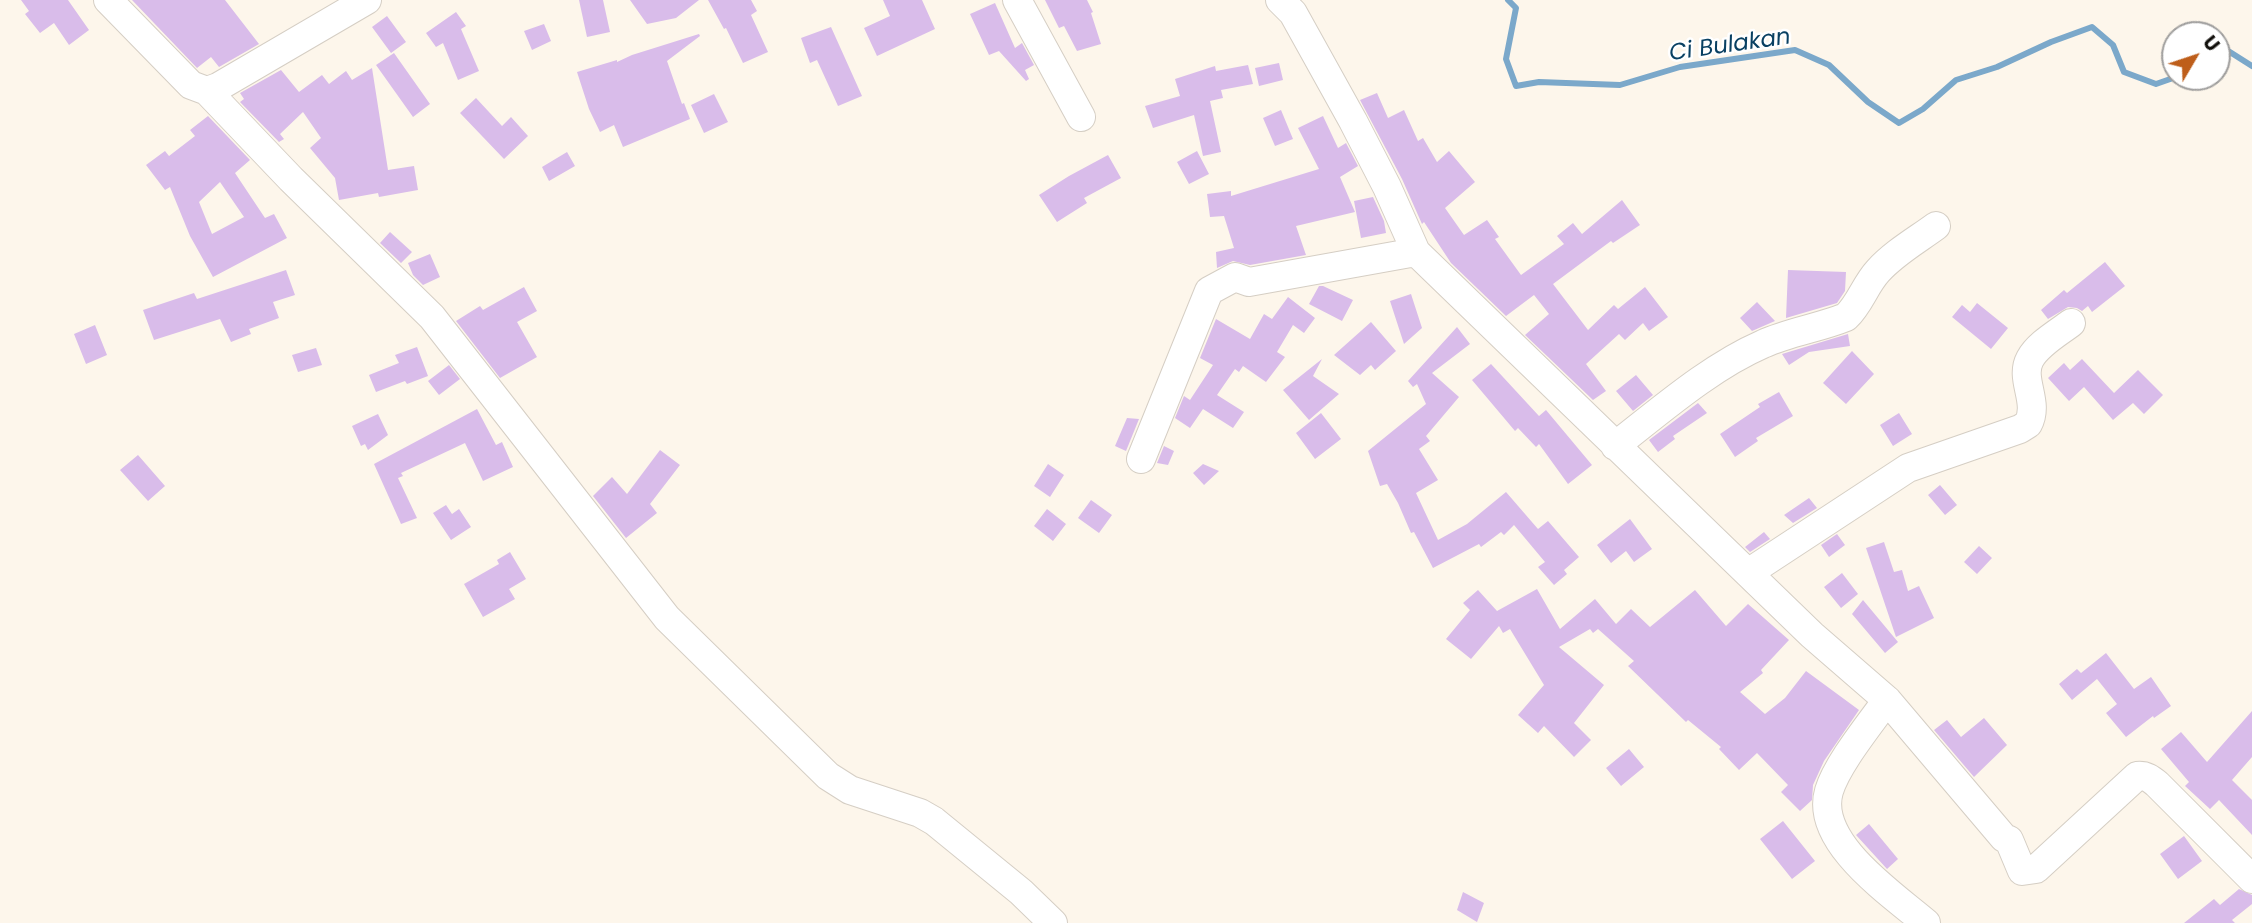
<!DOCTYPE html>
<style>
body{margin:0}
#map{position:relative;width:2252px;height:923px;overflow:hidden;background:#fdf6eb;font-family:Poppins,sans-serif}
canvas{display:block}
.north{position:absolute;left:2161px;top:21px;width:70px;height:70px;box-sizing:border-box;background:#fff;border:2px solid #9f9e9d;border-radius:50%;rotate:51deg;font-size:19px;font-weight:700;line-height:28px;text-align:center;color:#0f0d09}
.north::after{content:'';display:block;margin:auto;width:24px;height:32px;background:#be5e1a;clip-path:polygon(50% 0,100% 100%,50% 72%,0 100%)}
</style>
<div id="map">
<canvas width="2252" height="923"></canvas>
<div class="north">U</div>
</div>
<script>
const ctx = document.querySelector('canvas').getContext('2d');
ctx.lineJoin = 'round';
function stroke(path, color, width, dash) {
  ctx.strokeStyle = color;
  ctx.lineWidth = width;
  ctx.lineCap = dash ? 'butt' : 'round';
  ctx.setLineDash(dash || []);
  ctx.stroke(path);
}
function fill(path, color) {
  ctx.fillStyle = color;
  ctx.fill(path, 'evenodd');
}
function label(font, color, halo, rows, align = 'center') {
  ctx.font = font + ' Poppins,sans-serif';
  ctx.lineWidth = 5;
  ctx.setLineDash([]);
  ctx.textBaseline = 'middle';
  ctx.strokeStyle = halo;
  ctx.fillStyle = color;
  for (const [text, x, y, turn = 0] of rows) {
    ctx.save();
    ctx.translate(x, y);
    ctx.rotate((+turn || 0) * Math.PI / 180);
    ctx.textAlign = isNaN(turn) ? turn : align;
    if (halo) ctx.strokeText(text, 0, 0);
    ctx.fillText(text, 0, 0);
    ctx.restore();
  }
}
stroke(new Path2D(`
 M1508 0 1516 8 1506 59 1516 86 1539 82 1620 85 1680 67 1795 50 1829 65 1868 102 1899 123 1923 109 1956 80 1997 67 2051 42 2092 27 2113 45 2124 72 2156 84 2176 77
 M2217 52 2222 47 2252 66`), '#7ba8ca', 6);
fill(new Path2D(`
 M21 0H68L89 30 69 45 54 23 40 33 25 14 29 11Z
 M132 0H225L259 44 219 67 211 57 197 68Z
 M579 0H603L610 32 587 37Z
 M630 0H699L676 18 647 24Z
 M708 0H751L757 11 751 15 768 52 743 63 726 28 724 29Z
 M883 0H922L935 29 877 56 864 28 890 16Z
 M1045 0H1087L1093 12 1091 13 1101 44 1077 51 1064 26 1059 28Z
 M995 3 1015 48 1022 43 1034 65 1025 70 1029 79 1026 81 999 51 989 55 970 14Z
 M456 12 466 26 461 29 479 71 458 80 443 43 436 47 426 33Z
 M387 16 406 42 391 53 372 27Z
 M544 24 551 41 532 50 524 31Z
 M831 27 862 96 838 106 817 60 810 63 801 38Z
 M699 34 700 36 667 61 682 104 684 103 690 119 623 147 614 125 600 132 589 109 577 72 617 60V62L632 55Z
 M394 53 430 104 413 117 376 65Z
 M1279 63 1283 80 1259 86 1255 68Z
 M1248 65 1253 84 1221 90 1223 98 1210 101 1221 152 1203 156 1194 115 1153 128 1145 106 1180 96 1175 79 1215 66 1216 71Z
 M372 68 388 170 414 166 418 190 379 197 378 193 339 200 335 178 310 148 321 138 303 112 280 134 284 139 279 142 240 102 244 99 240 93 281 70 299 92 322 75 329 84 346 71 352 80Z
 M1377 93 1388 118 1404 110 1418 141 1423 138 1437 162 1449 151 1475 182 1445 208 1464 235 1487 220 1499 237 1495 239 1521 275 1564 244 1557 236 1573 223 1582 234 1622 200 1640 225 1613 243 1611 241 1553 284 1588 330 1614 305 1618 309 1645 287 1668 317 1649 331 1643 323 1625 340 1619 334 1586 364 1606 391 1593 400 1525 335 1549 314 1534 295 1506 316 1451 263 1424 222 1422 224 1402 179 1360 100Z
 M714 94 728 122 704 133 691 105Z
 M476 98 502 126 511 117 528 136 504 159 460 113Z
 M1281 110 1293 139 1275 146 1263 118Z
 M208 116 250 160 235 173 265 218 274 214 287 238 213 277 190 236 170 187 165 190 146 165 165 151 169 156 195 136 190 130ZM220 182 244 217 212 234 199 202Z
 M1323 116 1338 148 1346 143 1358 166 1340 177 1355 212 1296 226 1306 255 1250 265 1233 261 1217 268 1216 252 1234 248 1224 216 1210 217 1207 194 1231 191V196L1319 169 1298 128Z
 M1197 151 1209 174 1189 184 1177 162Z
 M567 152 575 166 549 181 542 167Z
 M1108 155 1121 178 1084 198 1087 203 1057 222 1039 195 1069 176Z
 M1373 197 1384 221 1386 233 1361 238 1354 201Z
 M390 232 412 252 401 263 380 243Z
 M430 254 440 277 423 285 413 275 408 263Z
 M2105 262 2125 286 2092 312 2088 306 2082 311 2077 308 2068 307 2048 319 2041 310 2064 290 2067 293Z
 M286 270 295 295 273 302 279 318 249 329 251 334 231 342 220 319 154 340 143 310 194 293 197 299Z
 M1788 270 1846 272 1845 291 1837 303 1786 318Z
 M1319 286H1323L1353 300 1342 321 1309 304Z
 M524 287 537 311 517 322 537 357 500 378 456 321 480 306 483 310Z
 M1411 294 1422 328 1404 344 1390 301Z
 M1288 297 1315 318 1304 333 1293 325 1277 352 1285 357 1266 382 1243 366 1239 372 1235 369 1217 395 1244 412 1233 428 1203 409 1190 428 1175 418 1184 396 1190 400 1213 365 1200 358 1216 319 1250 339 1264 314 1272 319Z
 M1757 302 1775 321 1752 331 1740 318Z
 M1977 303 2008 328 1991 349 1952 317 1962 305 1970 312Z
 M1371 322 1396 351 1375 370 1371 365 1360 375 1334 355Z
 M95 325 107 355 86 364 74 334Z
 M1457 327 1470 344 1432 373 1459 397 1426 436 1430 441 1419 449 1438 480 1416 493 1438 540 1467 524 1506 492 1538 529 1548 521 1579 557 1564 570 1567 574 1554 585 1538 567 1545 562 1514 525 1504 535 1501 532 1481 547 1479 544 1433 568 1414 532 1411 533 1398 503 1387 484 1380 486 1368 451 1426 404 1417 384 1413 387 1408 381Z
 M1848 334 1850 346 1809 352 1789 365 1782 354Z
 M417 347 428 376 407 384 405 381 376 392 369 375 399 363 395 355Z
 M316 348 322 365 298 372 292 355Z
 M1852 351 1874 374 1846 404 1823 383Z
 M1322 359 1313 376 1339 394 1309 420 1283 390Z
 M2082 359 2114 393 2138 370 2163 395 2144 414 2133 403 2113 420 2084 387 2069 401 2048 378 2064 363 2070 370Z
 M1491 364 1539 416 1546 410 1592 465 1568 484 1539 444 1536 447 1518 428 1515 431 1472 380Z
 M449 365 460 379 439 395 428 381Z
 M1636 375 1653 395 1633 411 1616 391Z
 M1779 392 1793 416 1756 438 1758 441 1735 457 1720 434 1760 407 1758 404Z
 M1698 403 1707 413 1673 436 1675 439 1658 452 1649 440Z
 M477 409 496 445 502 442 513 467 483 481 465 443 401 473 403 476 398 478 417 518 401 524 374 464Z
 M1321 413 1341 439 1315 459 1296 433Z
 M1899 413 1912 434 1893 446 1880 425Z
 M378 414 388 435 368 450 365 444 361 446 352 426Z
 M1127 418 1139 419 1126 451 1115 446Z
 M1164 446 1174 451 1168 465 1157 463Z
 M660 450 680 465 650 504 657 513 626 538 593 496 612 477 627 494Z
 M138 455 165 486 148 501 120 470Z
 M1048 464 1064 475 1050 497 1034 486Z
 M1203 464 1219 471 1204 485 1193 473Z
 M1940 485 1957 505 1945 515 1928 495Z
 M1809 498 1817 508 1793 523 1784 515Z
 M1091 500 1112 515 1099 533 1078 518Z
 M446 505 452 514 459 509 471 527 451 540 433 513Z
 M1047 509 1066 524 1053 541 1034 526Z
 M1630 519 1652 549 1634 562 1626 551 1611 563 1597 545Z
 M1764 532 1770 539 1750 552 1745 547Z
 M1837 534 1845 545 1829 557 1821 545Z
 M1884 542 1894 572 1902 570 1908 591 1919 586 1934 618 1896 637 1866 548Z
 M1979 546 1992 558 1977 574 1964 562Z
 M510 552 526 579 509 589 515 599 483 617 464 584 499 564 497 560Z
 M1842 573 1858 594 1841 608 1824 587Z
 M1537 589 1560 629 1595 599 1616 624 1631 609 1650 627 1695 590 1726 626 1748 604 1789 640 1761 670 1763 673 1740 692 1765 714 1785 698 1806 671 1859 710 1824 761 1813 785 1812 800 1800 811 1781 792 1788 785 1757 753 1739 770 1719 749 1721 747 1688 720 1686 722 1628 666 1634 661 1598 629 1593 633 1590 629 1559 647 1604 685 1574 723 1591 740 1574 757 1544 726 1538 733 1518 715 1544 685 1510 629 1503 633 1499 626 1471 659 1446 639 1470 610 1463 603 1478 590 1497 611Z
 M1863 600 1898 642 1885 653 1852 614Z
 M2106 653 2134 689 2151 677 2171 706 2154 718 2153 716 2126 737 2106 713 2117 704 2097 679 2072 700 2059 684 2077 669 2081 673Z
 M2252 711V757L2232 780 2252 800V835L2219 800 2210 809 2185 786 2189 782 2161 749 2181 732 2207 762Z
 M1984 718 2007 745 1974 777 1934 730 1947 720 1961 737Z
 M1629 749 1644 767 1621 786 1606 768Z
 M1783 821 1815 861 1792 879 1760 839Z
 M1869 824 1898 859 1887 869 1856 835Z
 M2184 836 2202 861 2178 879 2160 854Z
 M2239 889 2252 895V904L2232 920 2235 923H2184L2214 899 2220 905Z
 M1463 892 1484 903 1477 922 1457 910Z`), '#d9bcea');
const minor = new Path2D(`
 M108 0 191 85 207 91 218 87 367 0
 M1017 0 1081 117
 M1280 0 1293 13 1353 121 1387 187 1416 252 1812 635 1887 700 2004 838 2009 840 2022 871 2036 869 2137 776C2146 775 2151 779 2157 784L2252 879
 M207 91 291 179 432 317 667 618 828 776 850 790 920 813 934 821 1021 892 1053 923
 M1615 446C1660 411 1710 367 1763 344 1789 332 1819 328 1846 317 1860 304 1865 285 1878 271 1894 253 1917 240 1936 226
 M1141 459 1209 291 1235 277 1249 282 1416 252
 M1748 573 1908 468 2020 429 2028 424C2040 402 2019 379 2030 359 2038 344 2058 333 2071 323
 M1887 700C1870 724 1837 764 1829 791 1814 842 1892 894 1926 923`);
stroke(minor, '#d5cec4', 30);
stroke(minor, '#fff', 28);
label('italic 23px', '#094062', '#fff', [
 ["Ci Bulakan",1730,46,-8]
]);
</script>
